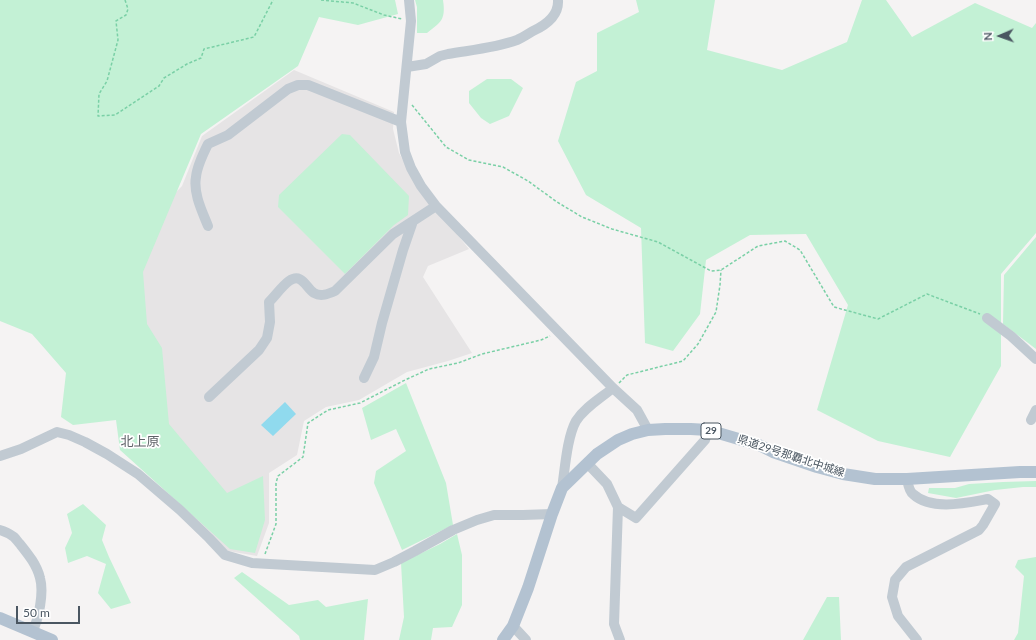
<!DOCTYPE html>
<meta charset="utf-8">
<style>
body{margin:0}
#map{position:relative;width:1036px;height:640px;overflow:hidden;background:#f5f3f3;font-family:Lato,sans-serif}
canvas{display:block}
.north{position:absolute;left:980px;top:16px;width:40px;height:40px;-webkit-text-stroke:3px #fff;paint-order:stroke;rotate:268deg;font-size:11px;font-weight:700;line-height:16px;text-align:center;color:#4a5661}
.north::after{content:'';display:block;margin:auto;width:14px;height:18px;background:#4a5661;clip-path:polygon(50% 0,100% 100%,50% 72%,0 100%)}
.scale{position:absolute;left:16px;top:606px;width:64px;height:18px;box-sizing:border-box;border:2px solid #4a5661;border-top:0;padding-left:5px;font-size:12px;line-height:14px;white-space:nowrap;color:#4a5661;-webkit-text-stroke:3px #fff;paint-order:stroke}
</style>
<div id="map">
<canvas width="1036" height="640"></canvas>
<div class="north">N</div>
<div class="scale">50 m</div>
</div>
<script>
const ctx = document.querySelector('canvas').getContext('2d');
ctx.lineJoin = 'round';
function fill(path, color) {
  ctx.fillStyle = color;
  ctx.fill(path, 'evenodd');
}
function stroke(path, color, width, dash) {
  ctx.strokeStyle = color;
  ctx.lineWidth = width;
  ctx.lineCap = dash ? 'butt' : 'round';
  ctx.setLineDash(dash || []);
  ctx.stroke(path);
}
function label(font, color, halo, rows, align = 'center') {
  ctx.font = font + ' Lato,"Noto Sans JP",sans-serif';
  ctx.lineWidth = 3.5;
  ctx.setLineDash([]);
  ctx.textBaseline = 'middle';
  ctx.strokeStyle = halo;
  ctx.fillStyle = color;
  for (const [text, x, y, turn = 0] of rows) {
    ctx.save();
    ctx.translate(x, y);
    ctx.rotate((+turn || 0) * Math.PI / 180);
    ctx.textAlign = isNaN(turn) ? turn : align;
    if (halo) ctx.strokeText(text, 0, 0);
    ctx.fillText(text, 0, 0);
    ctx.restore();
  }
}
fill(new Path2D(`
 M294 70 394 112 393 129 399 153 416 184 469 249 428 266 423 277 472 353 448 361 407 372 359 400 326 407 304 421 297 455 269 473V523L257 556 228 551 125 450 118 252 182 186 202 136Z`), '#e6e4e5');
fill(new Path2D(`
 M0 0H395L398 14 358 25 319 17 298 66 201 134 143 272 147 324 162 348 169 424 227 493 263 476 265 520 255 553 230 549 120 450 116 420 73 425 61 417 66 373 32 334 0 321Z
 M415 0H443C446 20 441 22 427 33H417V7Z
 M636 0H715L707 50 782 70 847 42 862 0H886L912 37 975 3 1032 28 1036 23V233L1001 274V366L950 457 878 441 817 410 848 305 806 234 750 235 706 260 700 314 673 351 645 343 641 228 586 195 558 141 576 82 597 71V33L639 12Z
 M487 79H511L523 88 509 116 490 124 481 118 469 103V91Z
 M342 134 350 135 409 196 408 215 394 225 345 274 278 207 279 195Z
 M1036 237V349L1003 324 1004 275Z
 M406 383 446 483 453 525 402 550 374 483 376 471 406 451 396 429 371 440 362 408Z
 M1036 481V487H1023L995 490 956 498 928 493 929 488H955L969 484 1003 482Z
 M83 504 106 525 102 540 109 557 131 603 111 609 98 593 106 564 87 556 68 563 65 548 72 533 67 514Z
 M457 534 462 555V605L452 627 433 628 431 640H399L404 617 401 563 440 544Z
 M1036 557V640H1014L1018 633 1024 576 1015 567 1018 560Z
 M242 572 289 605 318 600 326 607 368 599 364 640H300L299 636 234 578Z
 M827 597H839L841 640H803Z`), '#c3f1d5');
fill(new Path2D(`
 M285 402 296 414 273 436 261 425Z`), '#90daee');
stroke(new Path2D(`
 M125 0 128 9 126 15 116 21 118 40 107 81 99 94 98 116 115 115 159 86 164 78 187 64 201 58 204 49 254 37 273 0
 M321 0 353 3 384 15 402 19
 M412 105 446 147 469 160 503 167 528 181 557 202 582 217 612 229 658 242 711 271 721 270 758 246 785 241 800 250 834 307 878 319 927 294 980 314
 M619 383 627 375 683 361 698 344 716 312 720 285 721 270
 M265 554 276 524V483L278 476 303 457 308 423 328 410 360 403 405 380 429 369 458 363 482 354 541 340 550 336`), '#7ad0a6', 1.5, [3, 2]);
stroke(new Path2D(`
 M409 0 411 21 401 122 405 152 411 168 421 186 436 206 613 388 637 410 648 430
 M407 67 426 64 440 56 448 54C471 50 495 48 517 40 522 38 528 34 533 31 546 25 559 16 558 0
 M208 226C202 211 193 193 196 177 197 166 203 154 208 144L228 135 288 89 298 85H308L401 122
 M987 318 1011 336 1036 359
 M364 378 374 357 382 323 403 250 413 221
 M209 397 259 350 267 338 270 322 269 302C276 295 282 286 289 281 302 272 306 288 314 293 321 297 328 294 335 291L393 234 436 206
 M1031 420 1036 410
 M0 456 21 449 57 432 69 435 85 442 107 454 138 474 180 510 209 538 225 555 252 563 375 570 394 562 415 551 453 530 477 520 494 515H523L552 514
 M587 463 607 484 618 507 636 518 705 440 708 430
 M907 479C908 484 909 491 913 494 931 511 966 503 988 499L995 504 983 525 979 530 906 567 895 580 892 597 898 616 917 640
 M562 488C565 469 567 437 576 421 585 407 601 398 613 388
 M618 507 614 624 620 640
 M0 530C4 531 10 534 14 537 16 539 18 542 20 544 28 554 37 565 40 578 44 592 39 619 32 632
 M513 626 526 640`), '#c1cad2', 10);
stroke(new Path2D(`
 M0 618 52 640
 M503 640 513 626 528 588 552 514 562 488 597 454 618 440 632 434 648 430 665 429H691L708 430 759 445 773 452 817 467 843 474 875 479H907L1020 472H1036`), '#b3c2d1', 12);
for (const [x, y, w] of [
 [711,431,20]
]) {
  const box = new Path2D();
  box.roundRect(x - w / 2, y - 8, w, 16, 3);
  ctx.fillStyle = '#fff';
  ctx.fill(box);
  stroke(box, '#4a5661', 1);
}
label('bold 10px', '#4a5661', null, [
 ["29",711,431]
]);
label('11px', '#4a5661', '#fff', [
 ["県道29号那覇北中城線",791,456,18]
]);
label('13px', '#5f6368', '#fff', [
 ["北上原",140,442]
]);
</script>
